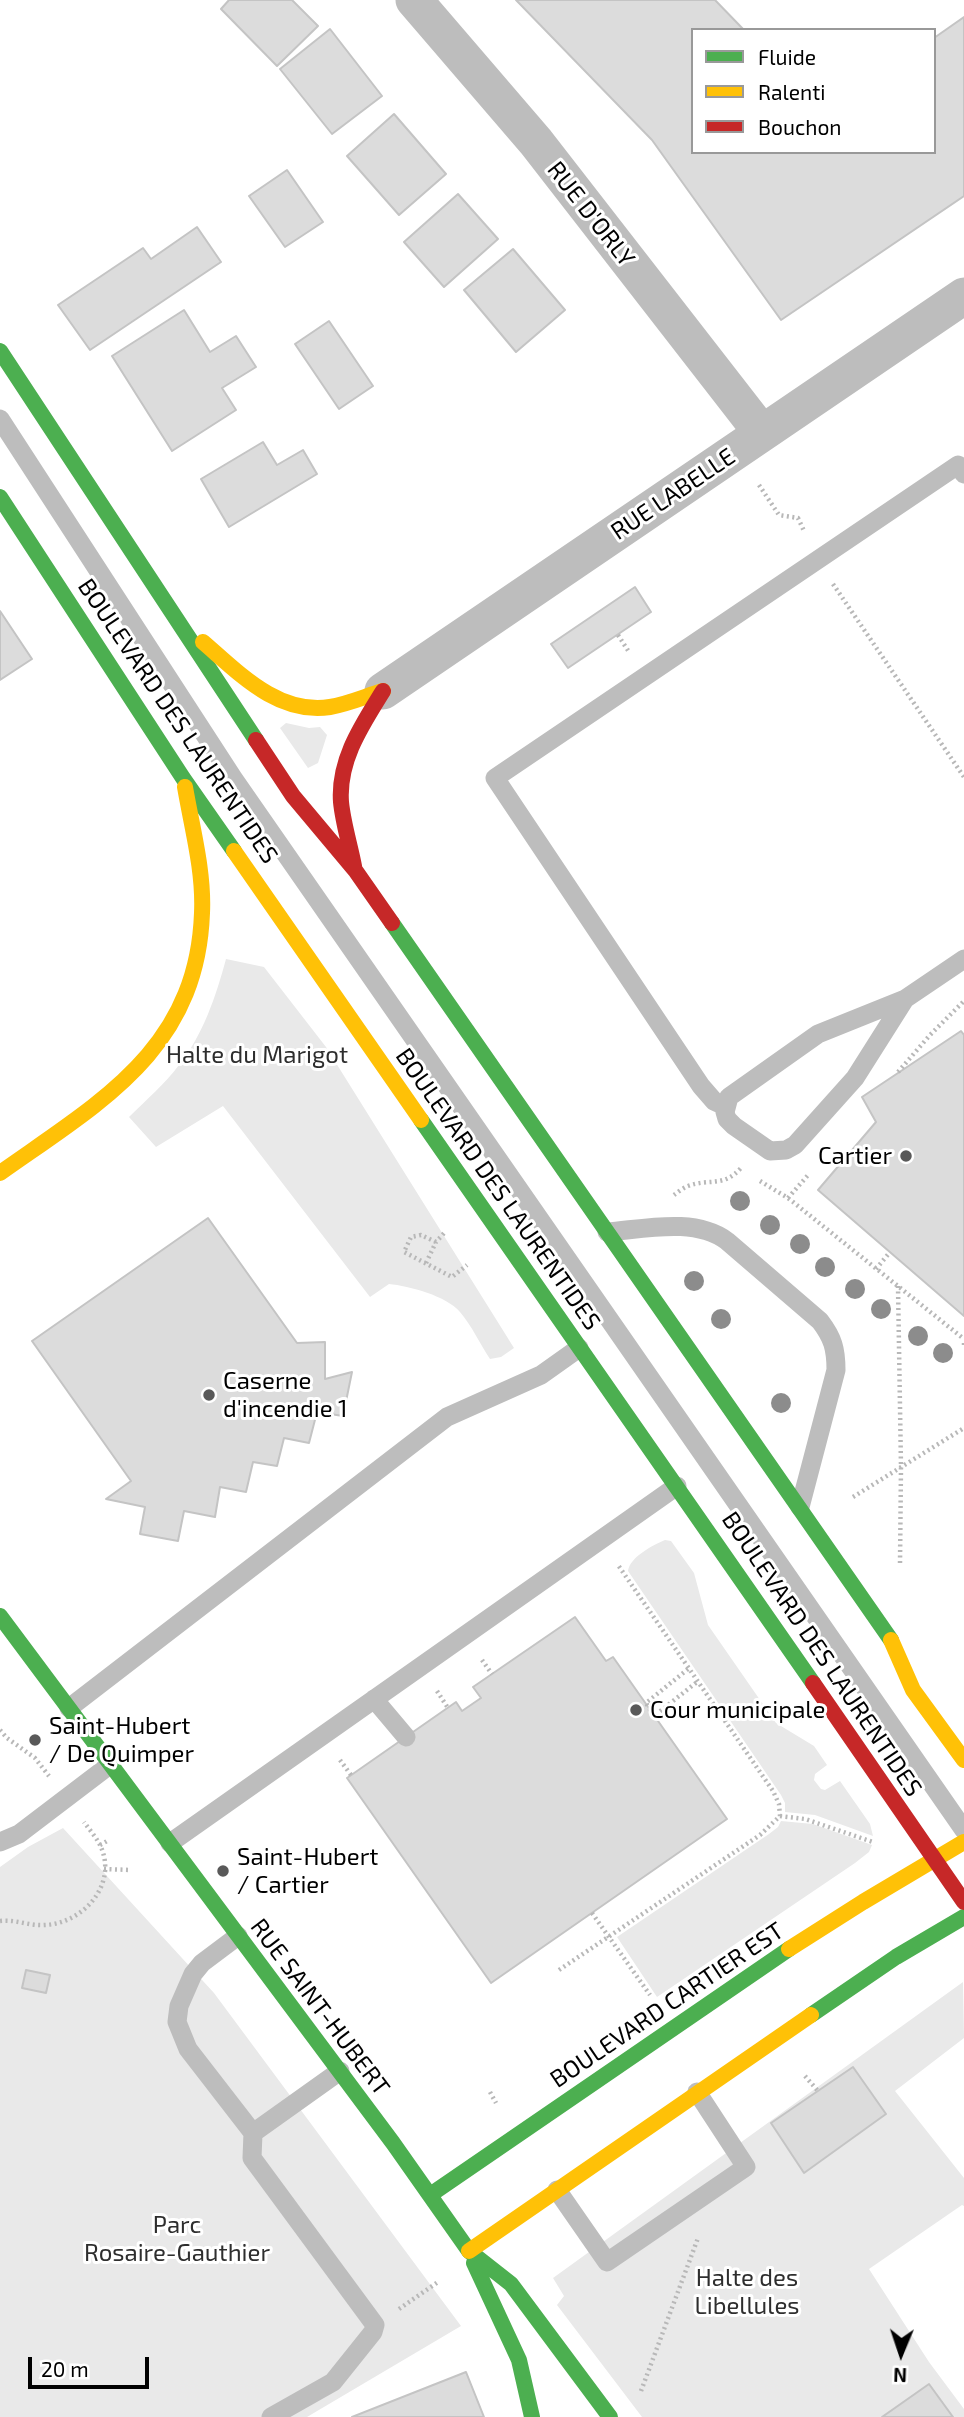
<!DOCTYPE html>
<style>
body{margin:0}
#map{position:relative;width:964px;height:2417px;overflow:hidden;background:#fff;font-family:"Exo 2",sans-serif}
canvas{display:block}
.legend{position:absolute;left:691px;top:28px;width:245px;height:126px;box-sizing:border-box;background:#fff;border:2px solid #999;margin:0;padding:9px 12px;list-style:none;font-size:21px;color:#000}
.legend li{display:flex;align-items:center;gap:14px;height:35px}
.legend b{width:35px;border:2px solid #999}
.north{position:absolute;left:866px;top:2319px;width:70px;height:70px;-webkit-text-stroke:5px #fff;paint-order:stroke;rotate:182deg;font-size:19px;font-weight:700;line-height:28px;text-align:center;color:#000}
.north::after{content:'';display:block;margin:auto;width:24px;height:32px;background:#000;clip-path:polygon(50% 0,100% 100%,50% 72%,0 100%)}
.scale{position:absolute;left:28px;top:2357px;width:121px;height:32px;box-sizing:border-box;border:4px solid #000;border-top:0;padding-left:9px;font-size:21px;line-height:24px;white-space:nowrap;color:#000;-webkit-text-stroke:5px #fff;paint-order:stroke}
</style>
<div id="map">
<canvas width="964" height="2417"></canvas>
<ul class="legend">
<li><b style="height:9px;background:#4caf50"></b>Fluide</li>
<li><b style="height:9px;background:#ffc107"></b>Ralenti</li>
<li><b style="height:9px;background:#c62828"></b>Bouchon</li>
</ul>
<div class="north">N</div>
<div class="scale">20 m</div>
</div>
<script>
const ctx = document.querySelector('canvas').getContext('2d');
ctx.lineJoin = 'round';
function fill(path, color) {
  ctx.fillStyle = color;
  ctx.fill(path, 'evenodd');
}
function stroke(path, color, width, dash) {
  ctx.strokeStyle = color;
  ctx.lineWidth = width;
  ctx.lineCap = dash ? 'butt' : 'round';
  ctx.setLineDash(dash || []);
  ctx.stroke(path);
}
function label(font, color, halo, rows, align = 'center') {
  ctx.font = font + ' "Exo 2",sans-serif';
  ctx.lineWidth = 6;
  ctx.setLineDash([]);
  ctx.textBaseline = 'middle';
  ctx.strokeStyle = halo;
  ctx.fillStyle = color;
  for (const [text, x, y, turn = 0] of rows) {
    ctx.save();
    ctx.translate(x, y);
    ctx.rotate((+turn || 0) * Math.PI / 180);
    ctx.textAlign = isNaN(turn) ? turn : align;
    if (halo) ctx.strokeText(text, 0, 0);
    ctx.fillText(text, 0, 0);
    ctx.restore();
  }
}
fill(new Path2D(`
 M286 723 309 728 320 727 327 735 318 763 308 768 280 728Z
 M226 959 264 967 326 1047 514 1348 501 1357 490 1359C480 1344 472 1326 460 1312 447 1296 409 1286 389 1284L370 1297 223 1106 156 1147 129 1117C146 1100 165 1084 179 1065 203 1035 216 996 226 959Z
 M665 1540 671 1541 694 1573 708 1625 776 1723 814 1746 827 1765 815 1774 814 1780 821 1789 825 1790 840 1781 870 1824 873 1836 815 1815 785 1812V1803L781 1795 628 1571C630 1557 653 1545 665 1540Z
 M781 1821 813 1824 872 1845 869 1852 855 1863 657 1997 617 1937 769 1834 778 1827Z
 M63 1828 214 1993 461 2326 307 2417H0V1867L28 1847Z
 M963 1982 964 2038 895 2091 964 2178V2206L962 2205 869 2269 929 2362 964 2409V2417H642L557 2305 564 2296 553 2278Z`), '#e9e9e9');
const building = new Path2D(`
 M229 0H292L318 26 277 66 221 9Z
 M516 0H715L744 30H693V152H934V38L964 17V196L781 320 652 140Z
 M330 29 382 96 332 134 280 69Z
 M394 114 446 174 399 215 347 156Z
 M287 170 323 222 285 247 249 196Z
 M458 194 498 239 444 287 404 242Z
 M197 227 221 262 90 350 58 305 143 248 151 259Z
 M513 249 565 310 516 352 464 290Z
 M184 310 210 352 236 336 256 367 222 388 236 410 172 451 112 356Z
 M329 321 373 386 339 409 295 344Z
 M263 442 277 465 303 450 317 474 229 527 201 479Z
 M635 587 651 612 568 668 551 644Z
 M0 611 32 659 0 680Z
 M961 1031 964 1035V1316L818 1190 876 1122 862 1097Z
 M208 1218 297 1343 325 1342V1379L352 1372 343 1416 317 1412 309 1443 284 1438 277 1466 253 1462 246 1492 220 1487 215 1517 184 1511 178 1541 140 1534 145 1507 106 1499 131 1481 32 1341Z
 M575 1617 606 1661 613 1657 727 1819 491 1983 347 1778 456 1702 462 1711 481 1698 473 1687Z
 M26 1970 50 1975 46 1993 22 1988Z
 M853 2067 886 2114 804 2173 771 2123Z
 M466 2372 484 2417H352Z
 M929 2384 953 2417H882Z`);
fill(building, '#dcdcdc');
stroke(building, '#c4c4c4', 2);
stroke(new Path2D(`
 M759 485 779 515 798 518 804 531
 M833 584 964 777
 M618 635 629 652
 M898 1072 930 1035 964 1001
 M760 1181 788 1198 964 1339
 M674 1195C678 1192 683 1188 688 1186 709 1178 723 1188 741 1168
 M788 1198 809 1174
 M436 1242 421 1235 411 1237 404 1252 452 1277 467 1265
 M426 1263 436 1242 446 1231
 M876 1269 890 1252
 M898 1286 901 1467 900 1564
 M964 1343V1347
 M853 1497 964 1428
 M482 1660 492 1674
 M688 1669 646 1703 654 1716 697 1682
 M437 1691 448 1708
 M0 1730 7 1738 35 1758 49 1776
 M340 1760 351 1775
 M780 1816 805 1819 873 1842
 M100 1845 109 1840
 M104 1869 131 1870
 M592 1913 650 1995
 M0 1921C15 1919 29 1926 44 1925 83 1924 119 1884 100 1845 96 1837 89 1829 84 1822
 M559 1970 760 1835 780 1816 779 1804 773 1791 618 1565
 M805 2076 818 2091
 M490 2092 496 2103
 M399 2309 438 2282
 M641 2391 698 2238`), '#b8b8b8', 4.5, [2, 3.5]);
stroke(new Path2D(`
 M0 419 233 778 964 1830
 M905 999 855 1078 795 1145 786 1150 770 1151 734 1126 727 1119 725 1112 729 1097 818 1034 905 999 964 959
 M725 1106 714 1101 701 1086 495 778 958 465 964 474
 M607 1232C645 1229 695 1217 727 1241L820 1321C833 1338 836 1349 836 1370L800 1507
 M374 1699 406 1737
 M69 1708 447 1417 541 1375 579 1348
 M0 1842 19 1834 111 1764
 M170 1843 677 1486
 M238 1936 202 1963 193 1974 179 2006 177 2022 188 2049 253 2133 340 2071
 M253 2133 252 2158 375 2325 373 2332 333 2382 271 2417
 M557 2190 607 2262 746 2167 697 2092`), '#bdbdbd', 19);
stroke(new Path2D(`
 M414 0 536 142 762 433
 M383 691 964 296`), '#bdbdbd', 37);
stroke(new Path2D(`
 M0 351 256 740
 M0 497 183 778 234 851
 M392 923 891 1640
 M421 1120 813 1683
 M0 1616 393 2143 469 2251 511 2284 610 2417
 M811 2015 896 1957 964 1917
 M430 2195 789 1949
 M474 2263 519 2360 532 2417`), '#4caf50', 16);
stroke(new Path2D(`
 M203 642C239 673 278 715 330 707 348 704 366 696 383 691
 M234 851 421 1120
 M0 1173C100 1102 197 1050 202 913 204 871 192 828 185 787
 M891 1640 913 1690 964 1760
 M789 1949 863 1902 964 1842
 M469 2251 811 2015`), '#ffc107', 16);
stroke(new Path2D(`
 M256 740 293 796 355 870 392 923
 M354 866C350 845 343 823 341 802 338 760 362 725 383 691
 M813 1683 964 1902`), '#c62828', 16);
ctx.fillStyle = '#8c8c8c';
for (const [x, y] of [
 [740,1201],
 [770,1225],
 [800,1244],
 [825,1267],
 [694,1281],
 [855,1289],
 [881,1309],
 [721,1319],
 [918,1336],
 [943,1353],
 [781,1403]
]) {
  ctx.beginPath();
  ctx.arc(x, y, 10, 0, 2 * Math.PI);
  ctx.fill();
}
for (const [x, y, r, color] of [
 [906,1156,7,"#595959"],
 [209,1395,7,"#595959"],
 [636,1710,7,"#595959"],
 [35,1740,7,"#595959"],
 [223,1871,7,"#595959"]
]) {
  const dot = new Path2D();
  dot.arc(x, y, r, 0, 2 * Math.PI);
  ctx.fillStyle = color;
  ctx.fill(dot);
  stroke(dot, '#fff', 2.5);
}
label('24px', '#000', '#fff', [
 ["RUE D'ORLY",591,214,52],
 ["RUE LABELLE",673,494,-34],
 ["BOULEVARD DES LAURENTIDES",178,721,56],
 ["BOULEVARD DES LAURENTIDES",498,1189,55],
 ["BOULEVARD DES LAURENTIDES",822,1654,56],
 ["BOULEVARD CARTIER EST",667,2005,-34],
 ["RUE SAINT-HUBERT",320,2007,53]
]);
label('24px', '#2e2e2e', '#fff', [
 ["Halte du Marigot",257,1055],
 ["Parc",177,2225],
 ["Rosaire-Gauthier",177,2253],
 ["Halte des",747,2278],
 ["Libellules",747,2306]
]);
label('24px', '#000', '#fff', [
 ["Cartier",892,1156,"right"],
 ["Caserne",223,1381],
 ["d'incendie 1",223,1409],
 ["Cour municipale",650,1710],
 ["Saint-Hubert",49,1726],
 ["/ De Quimper",49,1754],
 ["Saint-Hubert",237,1857],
 ["/ Cartier",237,1885]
], 'left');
</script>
